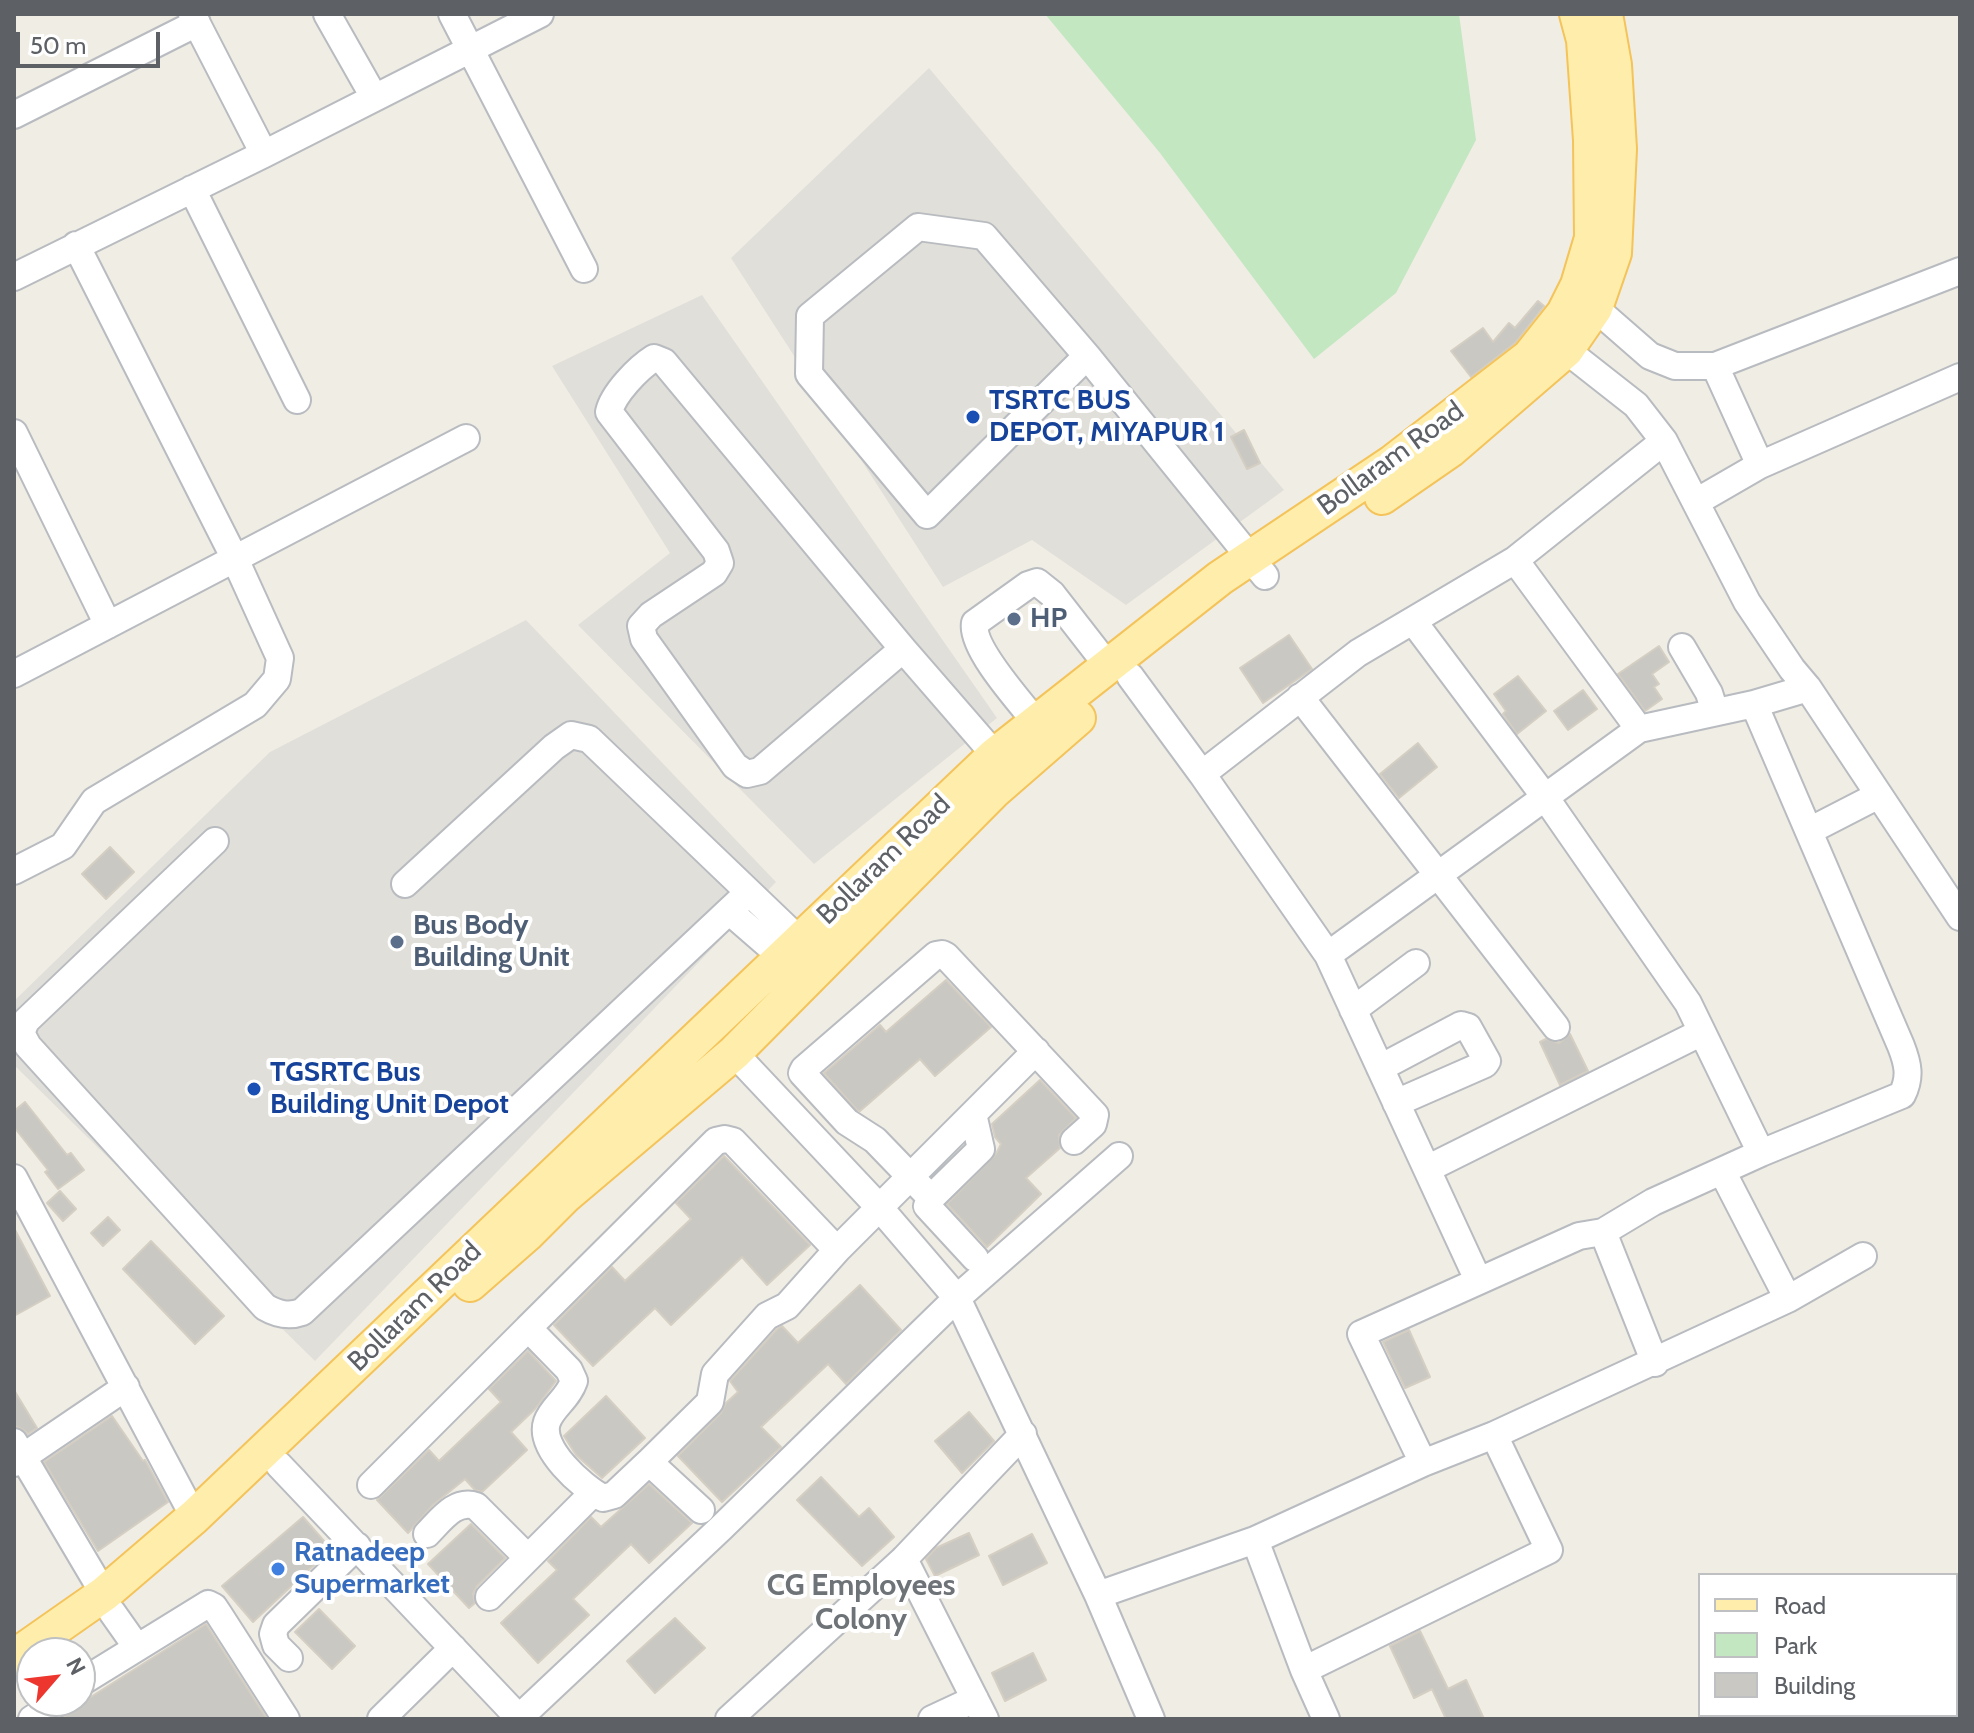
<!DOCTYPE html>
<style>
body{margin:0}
#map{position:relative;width:1974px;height:1733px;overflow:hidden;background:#f0ede5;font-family:Cabin,sans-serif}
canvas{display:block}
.frame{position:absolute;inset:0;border:16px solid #5d6166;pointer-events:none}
.legend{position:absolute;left:1698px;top:1573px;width:260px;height:144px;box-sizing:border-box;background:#fff;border:2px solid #bec0c2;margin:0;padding:10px 14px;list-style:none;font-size:24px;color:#5d6166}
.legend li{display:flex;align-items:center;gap:16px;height:40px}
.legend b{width:40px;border:2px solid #bec0c2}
.north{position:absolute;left:16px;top:1637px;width:80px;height:80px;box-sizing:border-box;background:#fff;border:2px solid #bec0c2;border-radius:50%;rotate:62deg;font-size:22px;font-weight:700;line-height:32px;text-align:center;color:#5d6166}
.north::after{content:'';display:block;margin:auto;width:28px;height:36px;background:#ec362e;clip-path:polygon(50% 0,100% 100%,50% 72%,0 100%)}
.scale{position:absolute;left:16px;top:32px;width:144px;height:36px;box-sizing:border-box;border:4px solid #5d6166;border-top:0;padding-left:10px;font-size:24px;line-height:28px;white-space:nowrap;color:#5d6166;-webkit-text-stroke:6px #fff;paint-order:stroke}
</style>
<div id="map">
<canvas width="1974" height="1733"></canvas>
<div class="frame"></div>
<ul class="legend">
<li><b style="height:10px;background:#ffeeab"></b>Road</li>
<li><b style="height:22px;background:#c3e7c1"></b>Park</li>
<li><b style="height:22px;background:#cac8c2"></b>Building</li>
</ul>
<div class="north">N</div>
<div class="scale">50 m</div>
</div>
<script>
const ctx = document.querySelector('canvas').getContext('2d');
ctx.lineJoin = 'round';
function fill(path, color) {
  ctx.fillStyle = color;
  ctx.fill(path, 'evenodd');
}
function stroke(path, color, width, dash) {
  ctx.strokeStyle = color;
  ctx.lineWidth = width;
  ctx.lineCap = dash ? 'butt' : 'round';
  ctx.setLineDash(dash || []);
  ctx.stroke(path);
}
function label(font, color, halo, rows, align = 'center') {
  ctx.font = font + ' Cabin,sans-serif';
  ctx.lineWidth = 8;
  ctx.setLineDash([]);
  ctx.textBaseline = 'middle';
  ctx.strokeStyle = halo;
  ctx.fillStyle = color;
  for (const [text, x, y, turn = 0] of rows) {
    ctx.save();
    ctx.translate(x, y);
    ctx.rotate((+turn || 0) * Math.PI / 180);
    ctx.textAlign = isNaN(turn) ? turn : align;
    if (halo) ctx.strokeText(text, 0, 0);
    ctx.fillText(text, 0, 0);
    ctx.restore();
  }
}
fill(new Path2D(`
 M929 68 1284 490 1126 605 1032 540 943 587 731 258Z
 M702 295 997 718 814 864 578 625 670 553 552 366Z
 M526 620 776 882 315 1361 14 1065V1001L270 752Z`), '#e1dfd9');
fill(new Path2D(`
 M1045 14H1459L1476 140 1396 293 1314 359 1160 153Z`), '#c3e7c1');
const building = new Path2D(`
 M1538 301 1544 306 1515 343 1471 377 1451 351 1483 328 1493 342 1509 323 1515 328Z
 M1244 430 1260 463 1247 469 1231 437Z
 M1289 635 1312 669 1263 703 1240 668Z
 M1659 646 1669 662 1652 674 1659 684 1654 687 1662 699 1645 711 1618 674Z
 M1518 676 1546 711 1517 734 1503 714 1506 711 1494 694Z
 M1583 690 1597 709 1568 730 1554 711Z
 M1418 743 1437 767 1399 798 1380 774Z
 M110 847 134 872 106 899 82 874Z
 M946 980 991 1027 935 1076 920 1059 860 1111 857 1110 824 1073 880 1025 886 1032Z
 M1570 1034 1588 1071 1560 1085 1540 1042 1546 1039 1559 1043Z
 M1040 1080 1076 1118 1059 1135 1060 1148 1026 1178 1041 1194 987 1247 947 1204 996 1154 1001 1144 995 1137 992 1124Z
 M25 1102 67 1155 71 1153 84 1170 58 1189 45 1172 48 1170 14 1127V1111Z
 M724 1156 810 1245 767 1285 742 1257 671 1325 655 1308 593 1366 554 1325 612 1267 625 1281 691 1219 676 1203Z
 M60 1191 76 1209 63 1221 47 1203Z
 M108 1217 120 1230 103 1246 91 1233Z
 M14 1228 50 1296 14 1316Z
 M151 1241 224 1316 195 1344 123 1269Z
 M860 1285 901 1330 846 1384 828 1364 761 1427 781 1447 722 1502 678 1456 721 1413 726 1403 738 1392 730 1381 777 1329 782 1326 798 1343Z
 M1409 1330 1430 1377 1405 1388 1383 1342Z
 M528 1351 556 1381 535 1409 511 1432 527 1450 482 1492 475 1490 465 1479 433 1505 408 1533 377 1500 429 1450 439 1461 501 1402 489 1389Z
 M14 1390 37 1428 28 1434 22 1429 14 1426Z
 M606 1396 645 1438 602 1478 576 1455 564 1436Z
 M969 1412 994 1441 962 1473 935 1441Z
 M112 1416 143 1461 145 1460 168 1502 98 1551 44 1462Z
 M821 1477 859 1517 869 1508 894 1537 862 1566 797 1500Z
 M649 1484 692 1523 649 1563 631 1544 573 1599 589 1615 538 1663 501 1623 557 1570 548 1561 591 1517 601 1527Z
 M303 1517 331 1549 253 1622 222 1586Z
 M471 1524 505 1558 477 1586 473 1594 475 1603 469 1608 428 1564Z
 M969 1533 979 1555 935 1576 926 1559 936 1548Z
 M1032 1534 1047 1563 1003 1585 989 1556Z
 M319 1609 355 1646 332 1669 295 1632Z
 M675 1618 705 1648 655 1693 627 1661Z
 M206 1624 267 1719H62L75 1707Z
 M1420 1631 1448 1689 1466 1680 1484 1719H1446L1432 1689 1414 1698 1390 1646Z
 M1033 1653 1046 1680 1005 1701 992 1673Z`);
fill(building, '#cac8c2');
stroke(building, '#d4cec3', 2);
const minor = new Path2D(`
 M192 14 264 154
 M327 14 374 97
 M452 14 584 269
 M14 115 197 23
 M192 189 297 400
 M14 277 264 154 540 14
 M1595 308 1650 356 1675 366H1715L1760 465
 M1566 350 1636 405 1664 441 1747 602 1792 669 1808 688 1960 917
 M1087 356 927 515 809 374 810 316 918 227 984 236 1087 356 1265 576
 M1715 366 1960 271
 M14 433 108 625
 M1696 502 1760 465 1960 377
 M1515 560 1664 441
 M1413 621 1545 797 1688 1003 1761 1153
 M1682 647 1709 693 1715 712
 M903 649 760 771 747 774 735 766 644 639 641 626 651 615 714 573 720 563 716 551 609 412C613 394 638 368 654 358L664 362 903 649 995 755
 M14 674 466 438
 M1130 676 1202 774
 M1300 697 1556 1027
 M1036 722C1020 702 970 647 975 623L1028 585 1037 582 1052 594 1108 666
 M1809 831 1879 795
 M215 841 26 1021 21 1033 28 1046 265 1307C277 1314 288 1317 302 1312L748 893
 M14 871 63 846 94 801 255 705 277 679 280 658 235 559 76 245
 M405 884 554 747 571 735 589 739 799 940
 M729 911 782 957
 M1328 955 1639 729 1754 704 1808 688
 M1353 1010 1416 963
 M734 1053 879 1207 957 1298 1098 1595 1151 1719
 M1380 1068 1461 1025 1468 1027 1487 1061 1485 1064 1396 1103
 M973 1114 981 1149 931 1198 927 1206 975 1258
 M1427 1169 1702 1032
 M1722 1171 1788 1299
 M14 1178 194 1517
 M931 1198 875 1140 847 1122 802 1073 804 1069 936 955 942 954 946 956 1095 1115 1093 1124 1074 1141
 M1603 1232 1655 1363
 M1478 1280 1328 955 1202 774 1358 653 1515 560 1639 729
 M14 1442 104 1594
 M649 1462 710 1402 715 1374 767 1316 787 1306 837 1250 1036 1051
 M14 1463 126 1387
 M1423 1463 1361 1334 1579 1236 1603 1232 1653 1202 1761 1153 1902 1095C1911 1077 1908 1064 1901 1046L1754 704
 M279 1465 520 1719
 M371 1485 528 1328
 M701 1510 649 1462 614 1495 603 1498C582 1487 538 1448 547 1422 552 1407 568 1399 574 1381L569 1370 528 1328 716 1141 725 1139 733 1141 837 1250
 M427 1534C441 1520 455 1499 476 1506L528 1558
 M1255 1540 1304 1670 1326 1719
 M904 1559 985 1719
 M1098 1595 1255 1540 1423 1463 1494 1435 1788 1299 1863 1256
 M489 1597 593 1493
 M112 1612 136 1646
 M289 1658 276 1645 273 1634 276 1625 357 1546
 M1304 1670 1549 1550 1494 1435
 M29 1671 32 1677
 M80 1683 208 1604 214 1607 220 1616 286 1719
 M519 1718 721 1528 957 1298 1119 1156
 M32 1719 60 1701
 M381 1719 453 1648
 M729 1719 904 1559 1023 1434
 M932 1719 975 1699`);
const major = new Path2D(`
 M1382 497 1450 450 1566 350 1595 308 1614 253 1619 149 1614 65 1605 14
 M470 1284 527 1234 565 1196 734 1053 993 792 1078 718
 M14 1657 104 1594 194 1517 995 755 1220 578 1393 462 1529 357 1564 313 1578 285 1592 238 1591 140 1584 40 1577 14`);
stroke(minor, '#b8bbbf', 30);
stroke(major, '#f4c35a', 38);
stroke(minor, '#fff', 26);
stroke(major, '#ffeeab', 34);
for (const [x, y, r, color] of [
 [973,417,8,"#1a4fb4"],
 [1014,619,8,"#5c6f8a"],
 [397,942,8,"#5c6f8a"],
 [254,1089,8,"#1a4fb4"],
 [278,1569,8,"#3f7fe0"]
]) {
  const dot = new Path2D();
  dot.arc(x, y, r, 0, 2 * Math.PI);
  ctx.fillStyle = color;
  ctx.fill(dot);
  stroke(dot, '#fff', 3);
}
label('bold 28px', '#164399', '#fff', [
 ["TSRTC BUS",989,401],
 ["DEPOT, MIYAPUR 1",989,433],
 ["TGSRTC Bus",270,1073],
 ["Building Unit Depot",270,1105]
], 'left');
label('28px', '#5d6166', '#fff', [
 ["Bollaram Road",1391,459,-36],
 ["Bollaram Road",884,860,-44],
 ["Bollaram Road",415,1307,-44]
]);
label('bold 28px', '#4e5e75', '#fff', [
 ["HP",1030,619],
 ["Bus Body",413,926],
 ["Building Unit",413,958]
], 'left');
label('bold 28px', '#366cbe', '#fff', [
 ["Ratnadeep",294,1553],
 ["Supermarket",294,1585]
], 'left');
label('bold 30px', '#6e7378', '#fff', [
 ["CG Employees",861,1586],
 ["Colony",861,1620]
]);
</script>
